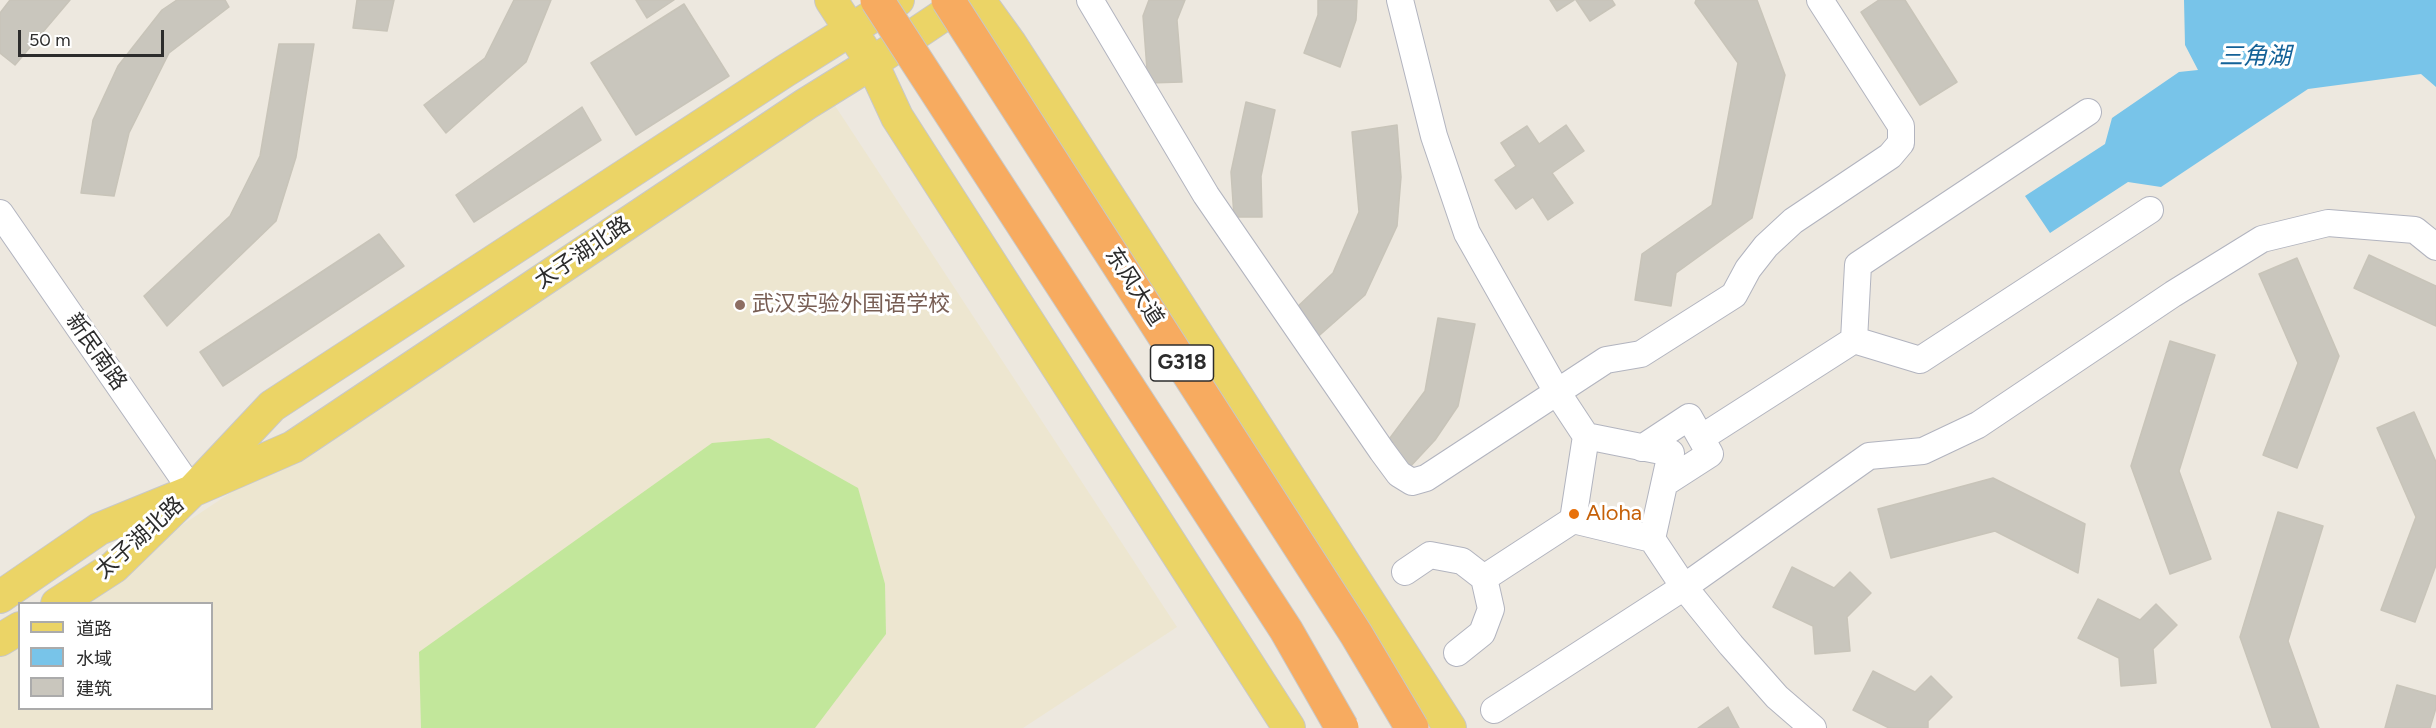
<!DOCTYPE html>
<meta charset="utf-8">
<style>
body{margin:0}
#map{position:relative;width:2436px;height:728px;overflow:hidden;background:#ede8df;font-family:Figtree,"Noto Sans SC",sans-serif}
canvas{display:block}
.legend{position:absolute;left:18px;top:602px;width:195px;height:108px;box-sizing:border-box;background:#fff;border:2px solid #ababab;margin:0;padding:8px 10px;list-style:none;font-size:18px;color:#2c2c2c}
.legend li{display:flex;align-items:center;gap:12px;height:30px}
.legend b{width:30px;border:2px solid #ababab}
.scale{position:absolute;left:18px;top:30px;width:146px;height:27px;box-sizing:border-box;border:3px solid #2c2c2c;border-top:0;padding-left:8px;font-size:18px;line-height:21px;white-space:nowrap;color:#2c2c2c;-webkit-text-stroke:4px #fff;paint-order:stroke}
</style>
<div id="map">
<canvas width="2436" height="728"></canvas>
<ul class="legend">
<li><b style="height:8px;background:#ebd466"></b>道路</li>
<li><b style="height:16px;background:#78c4e9"></b>水域</li>
<li><b style="height:16px;background:#c9c6bd"></b>建筑</li>
</ul>
<div class="scale">50 m</div>
</div>
<script>
const ctx = document.querySelector('canvas').getContext('2d');
ctx.lineJoin = 'round';
function fill(path, color) {
  ctx.fillStyle = color;
  ctx.fill(path, 'evenodd');
}
function stroke(path, color, width, dash) {
  ctx.strokeStyle = color;
  ctx.lineWidth = width;
  ctx.lineCap = dash ? 'butt' : 'round';
  ctx.setLineDash(dash || []);
  ctx.stroke(path);
}
function label(font, color, halo, rows, align = 'center') {
  ctx.font = font + ' Figtree,"Noto Sans SC",sans-serif';
  ctx.lineWidth = 6;
  ctx.setLineDash([]);
  ctx.textBaseline = 'middle';
  ctx.strokeStyle = halo;
  ctx.fillStyle = color;
  for (const [text, x, y, turn = 0] of rows) {
    ctx.save();
    ctx.translate(x, y);
    ctx.rotate((+turn || 0) * Math.PI / 180);
    ctx.textAlign = isNaN(turn) ? turn : align;
    if (halo) ctx.strokeText(text, 0, 0);
    ctx.fillText(text, 0, 0);
    ctx.restore();
  }
}
fill(new Path2D(`
 M828 95 1177 627 1023 728H0V646L19 633 20 708H212V604L65 603Z`), '#ede6d0');
fill(new Path2D(`
 M769 438 858 488 885 584 886 634 815 728H421L419 652 712 443Z`), '#c2e79b');
fill(new Path2D(`
 M2184 0H2436V87L2421 74 2308 89 2161 187 2128 182 2050 233 2025 196 2105 144 2112 118 2179 72 2198 70 2185 45Z`), '#78c4e9');
const building = new Path2D(`
 M10 0H70L15 65 0 53V13Z
 M177 0H225L229 7 169 53 129 133 114 196 81 193 93 120 118 66 162 10Z
 M357 0H394L387 31 353 28Z
 M514 0H551L526 62 446 133 424 105 485 58Z
 M636 0H674L647 18Z
 M1149 0H1185L1177 20 1182 82 1148 83 1143 16Z
 M1318 0H1357L1356 20 1340 67 1304 53 1318 15Z
 M1550 0H1574L1557 11Z
 M1576 0H1612L1615 5 1590 21Z
 M1696 0H1757L1785 75 1752 218 1676 273 1671 306 1635 300 1642 254 1712 205 1738 63 1695 3Z
 M1879 0H1905L1957 82 1920 105 1861 12Z
 M684 4 729 76 636 135 591 63Z
 M279 44H314L296 157 276 221 167 326 144 296 230 216 260 156Z
 M1246 102 1275 110 1261 176 1262 217H1234L1231 172Z
 M582 107 601 140 474 222 456 195Z
 M1397 125 1401 177 1397 226 1365 295 1313 341 1293 311 1333 273 1359 212 1352 132Z
 M1566 125 1584 151 1552 173 1573 203 1548 220 1533 197 1516 209 1495 180 1516 166 1501 143 1527 126 1539 144Z
 M379 234 404 266 223 386 200 352Z
 M2369 255 2436 286V326L2354 288Z
 M2297 258 2339 356 2297 468 2263 455 2298 363 2259 274Z
 M1438 318 1475 324 1458 406 1435 440 1408 469 1387 442 1425 391Z
 M2170 341 2215 355 2179 471 2211 559 2170 574 2131 466Z
 M2414 412 2436 462V565L2415 622 2381 610 2416 517 2377 428Z
 M1993 478 2085 524 2078 573 1995 531 1891 558 1878 509Z
 M2278 512 2323 526 2288 641 2319 728H2272L2240 637Z
 M1792 567 1834 588 1850 572 1871 593 1847 617 1850 651 1815 654 1813 626 1773 607Z
 M2098 599 2140 620 2156 604 2177 625 2153 649 2156 683 2121 686 2119 658 2078 638Z
 M1873 671 1915 692 1931 676 1952 697 1928 721V728H1889L1853 710Z
 M2397 685 2436 696V708L2430 728H2385Z
 M1728 707 1739 728H1698Z`);
fill(building, '#c9c6bd');
stroke(building, '#c8c4b9', 1.5);
const minor = new Path2D(`
 M1090 0 1206 195 1382 451 1399 474 1412 482 1426 478 1606 360 1641 354 1734 295 1748 269 1766 246 1793 221 1890 156 1901 143V126L1820 0
 M1400 0 1434 136 1467 233 1557 392 1586 436
 M0 213 192 491
 M1854 340 1858 265 2088 112
 M1701 438 1854 340 1920 360 2150 210
 M1642 448 1689 417 1710 454 1665 483
 M1652 539 1684 587 1731 645 1777 697 1813 728
 M1405 572 1430 555 1462 561 1484 578 1491 609 1482 633 1457 653
 M1484 578 1573 520 1652 539 1671 453 1586 436 1573 520
 M1494 710 1684 587 1869 456 1923 451 1978 425 2173 294 2262 239 2328 223 2415 230 2436 247`);
const major = new Path2D(`
 M831 0 872 63 897 117 1289 728
 M979 0 1010 43 1450 728
 M0 597 99 529 192 491 272 406 785 71 898 0
 M57 604 114 567 192 491 293 447 806 104 872 63 966 0
 M0 640 20 628`);
stroke(minor, '#b2b4bf', 28);
stroke(major, '#c8c8c8', 34);
stroke(minor, '#fff', 26);
stroke(major, '#ebd466', 32);
const highwayBridge = new Path2D(`
 M877 0 1286 630 1342 728
 M948 0 1356 634 1412 728`);
stroke(highwayBridge, '#c8c8c8', 35, []);
stroke(highwayBridge, '#f7ab60', 33);
for (const [x, y, r, color] of [
 [740,305,6,"#8d6e63"],
 [1574,514,6,"#e8710a"]
]) {
  const dot = new Path2D();
  dot.arc(x, y, r, 0, 2 * Math.PI);
  ctx.fillStyle = color;
  ctx.fill(dot);
  stroke(dot, '#fff', 2);
}
for (const [x, y, w] of [
 [1182,363,63]
]) {
  const box = new Path2D();
  box.roundRect(x - w / 2, y - 18, w, 36, 4.5);
  ctx.fillStyle = '#fff';
  ctx.fill(box);
  stroke(box, '#2c2c2c', 1.5);
}
label('bold 21px', '#2c2c2c', null, [
 ["G318",1182,363]
]);
label('22px', '#2c2c2c', '#fff', [
 ["太子湖北路",583,253,-34],
 ["东风大道",1134,287,57],
 ["新民南路",96,352,55],
 ["太子湖北路",140,538,-42]
]);
label('22px', '#785e54', '#fff', [
 ["武汉实验外国语学校",752,305]
], 'left');
label('22px', '#c56008', '#fff', [
 ["Aloha",1586,514]
], 'left');
label('italic 24px', '#146298', '#fff', [
 ["三角湖",2255,57]
]);
</script>
